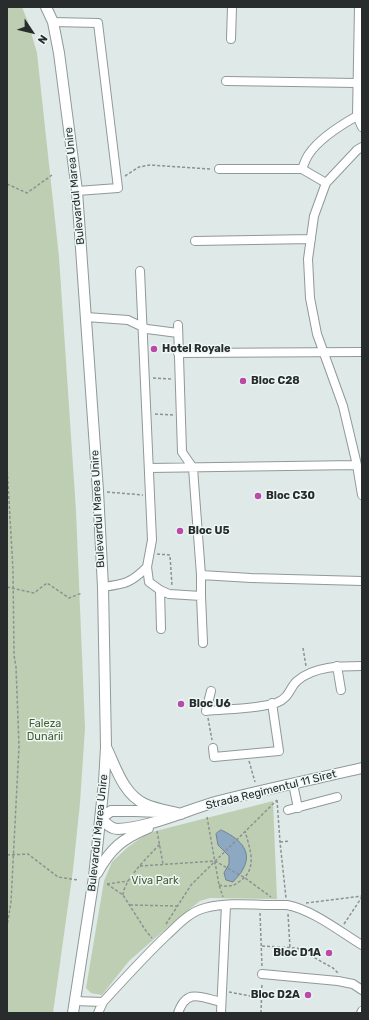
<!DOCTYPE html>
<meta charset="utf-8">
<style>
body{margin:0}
#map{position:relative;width:369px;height:1020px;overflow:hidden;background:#dfe9e8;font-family:Rubik,sans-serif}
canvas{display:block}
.frame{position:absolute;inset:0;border:8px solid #282c2c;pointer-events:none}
.north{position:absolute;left:12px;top:12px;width:40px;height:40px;-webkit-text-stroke:3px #ecf7f6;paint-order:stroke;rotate:125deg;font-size:11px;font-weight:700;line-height:16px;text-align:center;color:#282c2c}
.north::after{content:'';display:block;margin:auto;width:14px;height:18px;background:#282c2c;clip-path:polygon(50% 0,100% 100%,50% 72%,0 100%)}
</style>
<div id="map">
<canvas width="369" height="1020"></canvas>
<div class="frame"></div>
<div class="north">N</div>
</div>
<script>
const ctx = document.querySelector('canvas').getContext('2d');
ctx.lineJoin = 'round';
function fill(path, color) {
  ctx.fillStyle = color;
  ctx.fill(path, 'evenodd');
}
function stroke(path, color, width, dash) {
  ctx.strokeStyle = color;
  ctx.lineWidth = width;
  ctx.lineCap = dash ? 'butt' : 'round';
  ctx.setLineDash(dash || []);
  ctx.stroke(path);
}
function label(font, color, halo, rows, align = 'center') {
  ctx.font = font + ' Rubik,sans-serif';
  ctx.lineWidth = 3;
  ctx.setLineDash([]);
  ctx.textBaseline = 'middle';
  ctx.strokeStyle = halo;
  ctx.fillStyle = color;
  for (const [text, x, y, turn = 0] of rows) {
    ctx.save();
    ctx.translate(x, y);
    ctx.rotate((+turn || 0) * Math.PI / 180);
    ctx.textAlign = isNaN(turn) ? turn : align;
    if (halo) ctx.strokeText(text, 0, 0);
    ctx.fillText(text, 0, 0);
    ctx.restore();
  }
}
fill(new Path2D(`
 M7 7H22L28 22 37 53 59 257 76 511 85 728 80 803 73 870 53 1013H7Z
 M273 801 277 899 210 898 200 901 177 919 129 961 102 995 91 993 86 988 104 881 112 862 128 847 148 833Z`), '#beceb3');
const water = new Path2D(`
 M221 830C237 837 254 850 243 869 241 874 236 878 233 882L226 880 224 873 229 864V856L218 845 216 834Z`);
fill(water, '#8da8c2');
stroke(water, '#6f8395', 1);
const minor = new Path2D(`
 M359 7 357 116 362 127
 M53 22 98 23 118 188 77 191
 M231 39 232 7
 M226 81 357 83
 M362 147 357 150 326 183 314 216 308 259 310 298 317 334 343 406 357 465 362 495
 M219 169H302L326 183
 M302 169C304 164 306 158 309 154 319 139 341 125 357 116
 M195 241 311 239
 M140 271 152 540 147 567 149 582 160 590 169 594 201 596V575L251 578 362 581
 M86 317 128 320 147 329 178 333
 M178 325 182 452 193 468 201 575
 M178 353 362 352
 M149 468 357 465
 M103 587C125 584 131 583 147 567
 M160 590 161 629
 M201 596 203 643
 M337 666 341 690
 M211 691 206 711C227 709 257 709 276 703 290 698 289 688 297 681 314 666 341 666 362 666
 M213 748 214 757 279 751 272 703
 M293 784 298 808
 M288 810 337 797
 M262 974 338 981 353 984 362 990
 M74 1001 103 1002
 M98 1013 103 1002C124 979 144 957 166 936 178 925 189 912 205 908 232 901 260 906 287 905 313 910 339 931 362 945
 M178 1013C187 988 200 997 221 1002
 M221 1013 226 905
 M361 1013 362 1011`);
const major = new Path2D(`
 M46 7 53 22 59 53 77 191 98 491 103 587 106 747 104 782 94 877 73 1013
 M107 749C116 768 124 795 145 804 156 809 170 811 181 814
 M101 818C106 824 111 829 118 829 152 827 186 810 219 801 266 789 314 779 362 768
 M101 818 111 811H135L159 812
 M97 873C111 848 122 839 148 828`);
stroke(minor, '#8f9998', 10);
stroke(major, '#8f9998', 12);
stroke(new Path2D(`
 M125 176 139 167 150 165 210 169
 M7 184 27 193 52 175
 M153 378 171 379
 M155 414 173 415
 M7 466 13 570 14 655 16 667 19 746 11 902 7 926
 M107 492 143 495
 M157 554 170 555 172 586
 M7 587 34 593 47 583 69 598 82 593
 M303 648 306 666
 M208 718 212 740
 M249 761 255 782
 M277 800 280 842 286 898
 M207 817 219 885 223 897
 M157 831 163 864
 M280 842 290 841
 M7 855 28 854 58 877 78 880
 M140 866 215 861 245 878 271 897
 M107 884 123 895 146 931 152 938
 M107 884 128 881
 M219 885C227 887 233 887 240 881 258 869 250 849 245 831
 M123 895C124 879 149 856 160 844
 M306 903 362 896
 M130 905 178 906
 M260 913 262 967
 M288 914 290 948
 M166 924 191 885 277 800
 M344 924 362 897
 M262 946 297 948 333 968 338 973
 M229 992 261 998
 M261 1013 262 983`), '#8b9291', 1.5, [3, 2]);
stroke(minor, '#fff', 8);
stroke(major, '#fff', 10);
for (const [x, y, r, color] of [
 [154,349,4,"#b94aa8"],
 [243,381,4,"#b94aa8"],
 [258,496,4,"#b94aa8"],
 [180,531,4,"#b94aa8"],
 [181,704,4,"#b94aa8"],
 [329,953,4,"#b94aa8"],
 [308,995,4,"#b94aa8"]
]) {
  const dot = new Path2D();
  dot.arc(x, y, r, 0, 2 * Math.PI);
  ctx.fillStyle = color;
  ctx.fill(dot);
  stroke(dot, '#ecf7f6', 1.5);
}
label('11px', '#282c2c', '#ecf7f6', [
 ["Bulevardul Marea Unire",75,186,-96],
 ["Bulevardul Marea Unire",98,509,-93],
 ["Strada Regimentul 11 Siret",271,790,-14],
 ["Bulevardul Marea Unire",98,833,-84]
]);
label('bold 11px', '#282c2c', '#ecf7f6', [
 ["Hotel Royale",162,349],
 ["Bloc C28",251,381],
 ["Bloc C30",266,496],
 ["Bloc U5",188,531],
 ["Bloc U6",189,704],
 ["Bloc D1A",321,953,"right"],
 ["Bloc D2A",300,995,"right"]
], 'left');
label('11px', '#455f30', '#ecf7f6', [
 ["Faleza",45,724],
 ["Dunării",45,737],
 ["Viva Park",155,881]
]);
</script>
